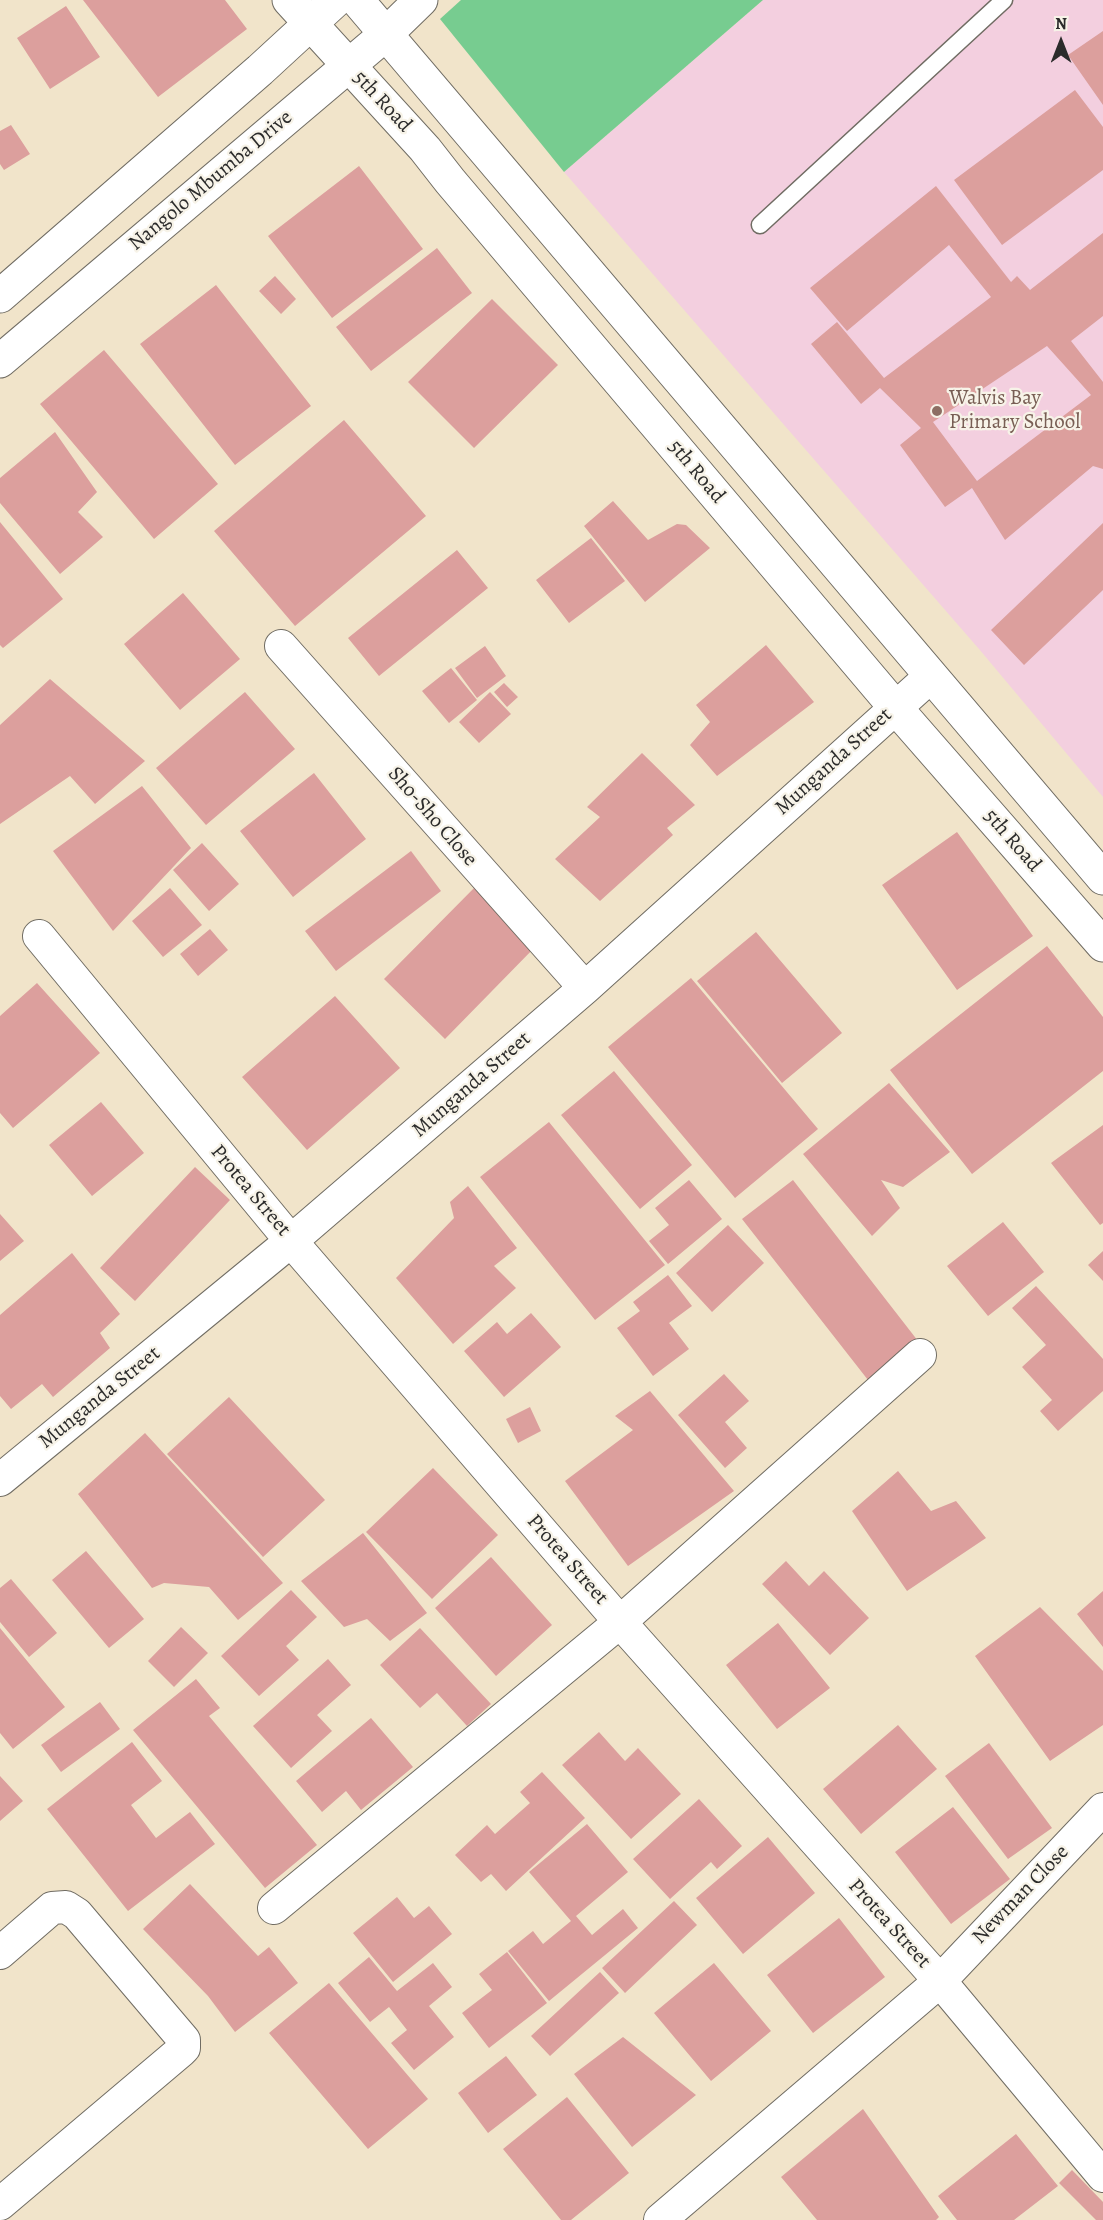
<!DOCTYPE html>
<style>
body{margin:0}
#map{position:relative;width:1103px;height:2220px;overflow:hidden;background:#f1e4ca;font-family:Alegreya,serif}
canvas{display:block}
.north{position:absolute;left:1031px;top:12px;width:60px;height:60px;-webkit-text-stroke:4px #f7f3e8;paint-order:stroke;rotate:0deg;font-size:16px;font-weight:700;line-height:24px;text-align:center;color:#2b2b2b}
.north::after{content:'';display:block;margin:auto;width:21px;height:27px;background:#2b2b2b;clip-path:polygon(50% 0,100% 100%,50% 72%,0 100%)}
</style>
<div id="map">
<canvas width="1103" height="2220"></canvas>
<div class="north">N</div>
</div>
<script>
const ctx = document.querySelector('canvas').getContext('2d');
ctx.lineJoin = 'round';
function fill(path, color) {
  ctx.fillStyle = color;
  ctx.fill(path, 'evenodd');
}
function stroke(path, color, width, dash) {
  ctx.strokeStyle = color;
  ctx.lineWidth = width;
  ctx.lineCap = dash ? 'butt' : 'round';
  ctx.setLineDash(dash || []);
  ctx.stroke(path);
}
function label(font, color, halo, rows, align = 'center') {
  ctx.font = font + ' Alegreya,serif';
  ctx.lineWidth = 4.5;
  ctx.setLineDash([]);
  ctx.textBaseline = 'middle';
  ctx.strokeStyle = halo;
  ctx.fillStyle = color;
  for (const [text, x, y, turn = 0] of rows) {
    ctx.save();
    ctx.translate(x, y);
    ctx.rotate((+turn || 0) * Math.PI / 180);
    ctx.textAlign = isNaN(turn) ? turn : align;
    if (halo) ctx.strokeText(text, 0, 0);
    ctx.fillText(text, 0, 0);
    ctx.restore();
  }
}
fill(new Path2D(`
 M763 0H1103V797L979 649 564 172Z`), '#f3cfdf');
fill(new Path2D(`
 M461 0H763L564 172 440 19Z`), '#77cc90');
fill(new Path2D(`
 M83 0H225L247 29 158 97Z
 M66 6 100 57 50 89 17 38Z
 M1103 31V105L1068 55Z
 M1075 90 1103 127V170L1002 245 954 180Z
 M11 125 30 154 4 170 0 164V131Z
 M359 166 423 249 332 318 268 236Z
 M936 186 1011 282 1017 276 1030 290 1103 233V316L1071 341 1103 382V469L1093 466 1005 540 972 488 945 507 900 445 921 428 880 388 861 404 811 344 837 322 884 378 991 297 949 245 847 331 810 288ZM1047 346 1091 395 977 481 933 422Z
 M437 248 472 293 371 371 336 327Z
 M275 276 296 299 281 314 259 291Z
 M216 285 311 406 235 465 140 344Z
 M492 299 558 365 474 448 408 382Z
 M104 350 218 484 154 539 40 404Z
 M344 420 426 516 295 626 214 531Z
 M55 432 97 492 78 512 103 537 60 574 0 503V478Z
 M613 501 648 540 677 524 686 525 710 548 645 602 584 526Z
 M0 522 63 599 3 648 0 645Z
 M1103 523V590L1024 665 991 630Z
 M591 538 625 581 569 623 536 580Z
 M457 550 488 588 379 676 348 638Z
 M183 593 240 659 180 710 124 644Z
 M766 645 814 702 717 776 690 745 710 722 696 705Z
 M485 646 506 676 477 698 455 668Z
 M451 668 477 700 449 723 422 691Z
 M50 679 145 761 95 804 70 776 0 824V725Z
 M504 683 518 697 507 707 494 692Z
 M245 692 295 749 206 825 156 768Z
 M490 692 511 714 479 743 459 722Z
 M642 753 695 805 667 828 673 835 600 901 555 859 600 817 587 807Z
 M314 773 366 839 293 897 240 831Z
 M142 786 191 848 113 931 53 851Z
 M957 832 1033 936 957 990 882 885Z
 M202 843 239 884 209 911 173 870Z
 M411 851 441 891 336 971 305 931Z
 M477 885 537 945 445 1039 384 979Z
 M170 888 202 925 163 957 132 921Z
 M210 929 228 950 198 976 180 954Z
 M756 932 842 1033 782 1083 697 981Z
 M1047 946 1103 1017V1071L972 1174 890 1070Z
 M691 978 818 1129 735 1198 608 1047Z
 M37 983 100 1053 13 1128 0 1113V1016Z
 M335 996 400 1068 307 1150 242 1077Z
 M614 1071 692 1165 640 1209 561 1115Z
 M889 1083 950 1152 903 1187 881 1180 900 1208 872 1236 803 1154Z
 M101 1102 144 1153 92 1196 49 1145Z
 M549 1122 665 1265 595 1320 480 1177Z
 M1103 1125V1223L1100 1225 1051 1163Z
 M195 1167 230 1200 135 1301 100 1268Z
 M689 1180 722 1219 668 1264 649 1241 669 1225 655 1208Z
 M793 1180 918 1341 868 1380 742 1219Z
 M468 1186 517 1248 494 1266 516 1288 453 1344 396 1278 454 1218 450 1202Z
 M0 1214 24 1241 0 1261Z
 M1003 1222 1044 1272 988 1316 947 1266Z
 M728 1225 764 1263 712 1312 676 1273Z
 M1103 1251V1281L1088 1265Z
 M72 1253 120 1314 100 1333 110 1348 53 1397 42 1384 11 1409 0 1396V1315Z
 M668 1275 692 1306 669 1323 689 1349 653 1376 617 1328 640 1311 633 1302Z
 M1036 1286 1103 1359V1391L1058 1431 1040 1411 1052 1400 1022 1367 1046 1345 1012 1308Z
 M531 1313 561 1347 504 1397 464 1351 497 1322 507 1334Z
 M724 1374 749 1401 725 1422 747 1448 725 1468 678 1415Z
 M650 1391 734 1491 628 1566 565 1481 633 1430 615 1416Z
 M229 1397 325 1500 263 1557 167 1454Z
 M530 1407 541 1431 518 1443 506 1419Z
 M145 1433 283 1583 238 1620 209 1587 164 1583 152 1588 78 1494Z
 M433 1468 498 1535 432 1599 366 1532Z
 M898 1471 931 1511 956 1501 986 1538 907 1591 852 1511Z
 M363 1533 427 1613 390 1641 367 1619 344 1627 301 1581Z
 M86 1551 144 1619 109 1648 52 1580Z
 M491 1557 552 1625 496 1676 435 1608Z
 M786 1561 809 1586 824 1571 869 1618 830 1655 762 1584Z
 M11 1579 57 1633 29 1657 0 1622V1588Z
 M291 1590 317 1617 286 1646 299 1660 259 1696 221 1656Z
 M1103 1591V1647L1077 1614Z
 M1040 1607 1103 1671V1725L1050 1761 975 1656Z
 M778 1623 830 1688 777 1729 726 1665Z
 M181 1627 208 1653 174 1687 148 1661Z
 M0 1628 65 1707 13 1749 0 1733Z
 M420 1628 491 1704 467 1726 437 1693 420 1708 380 1665Z
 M328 1659 351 1685 317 1715 332 1731 291 1768 253 1726Z
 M196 1679 220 1708 209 1716 317 1845 265 1888 133 1730Z
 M100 1702 120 1729 61 1772 41 1745Z
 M371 1718 413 1767 361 1810 346 1791 322 1812 296 1781Z
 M898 1725 937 1769 861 1834 823 1789Z
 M599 1732 625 1761 638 1748 681 1794 631 1839 562 1765Z
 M132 1742 162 1781 131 1805 156 1838 190 1812 215 1844 128 1911 47 1809Z
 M989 1743 1052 1828 1008 1859 945 1776Z
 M542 1772 585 1818 506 1891 491 1874 481 1882 455 1855 487 1825 495 1834 530 1803 520 1792Z
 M0 1776 23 1801 0 1821Z
 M699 1799 742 1846 717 1869 711 1862 670 1899 633 1859Z
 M953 1807 1010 1879 951 1924 895 1852Z
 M587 1824 628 1872 576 1916 592 1935 623 1909 638 1928 549 2001 508 1951 533 1931 543 1944 571 1921 529 1872Z
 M768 1837 815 1893 743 1954 696 1898Z
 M190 1884 258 1956 269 1947 298 1983 235 2032 208 1996 143 1929Z
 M397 1897 414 1918 429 1906 452 1934 393 1982 353 1933Z
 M674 1901 697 1925 625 1993 602 1968Z
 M839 1918 885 1977 813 2033 767 1975Z
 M507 1952 547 2003 489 2048 462 2013 492 1990 479 1974Z
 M369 1957 397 1991 433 1963 452 1987 429 2006 454 2037 414 2070 391 2043 407 2030 389 2007 370 2022 338 1983Z
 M714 1963 771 2031 711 2081 654 2013Z
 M600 1972 619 1993 550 2056 531 2036Z
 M329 1983 428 2099 368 2149 269 2033Z
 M623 2037 696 2095 632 2147 574 2074Z
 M506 2056 537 2095 488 2133 458 2093Z
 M567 2097 629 2173 571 2220H561L503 2149Z
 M863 2109 939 2217 936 2220H817L781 2177Z
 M1016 2134 1058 2186 1014 2220H957L938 2196Z
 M1072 2170 1103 2202V2220H1096L1059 2183Z`), '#dc9f9d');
const service = new Path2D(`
 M760 225 1004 0`);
const minor = new Path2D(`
 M281 646 585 988
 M39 936 291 1241 620 1622 940 1981 1103 2176
 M0 1480 291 1241 585 988 931 676
 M274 1908 620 1622 920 1355
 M0 1953 52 1908 66 1907 77 1914 184 2040V2048L181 2051 0 2204
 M660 2220 940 1981 1103 1809`);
const tertiary = new Path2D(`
 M0 296 260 70 336 0
 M0 361 386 34 421 0`);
const secondary = new Path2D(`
 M289 0 425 149 450 181 895 707 1103 945
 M357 0 1103 878`);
stroke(service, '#706c63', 19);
stroke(minor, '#706c63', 34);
stroke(tertiary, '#706c63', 35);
stroke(secondary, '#706c63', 35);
stroke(service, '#fff', 16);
stroke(minor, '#fff', 32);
stroke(tertiary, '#fff', 33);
stroke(secondary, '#fff', 33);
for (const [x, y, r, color] of [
 [937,411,6,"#8d6e63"]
]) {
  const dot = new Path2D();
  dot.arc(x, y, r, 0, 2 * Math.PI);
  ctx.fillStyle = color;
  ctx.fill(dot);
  stroke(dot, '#f7f3e8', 2);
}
label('21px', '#2b2b2b', '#f7f3e8', [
 ["5th Road",382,102,47],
 ["Nangolo Mbumba Drive",211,181,-40],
 ["5th Road",696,472,50],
 ["Munganda Street",834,762,-42],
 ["Sho-Sho Close",432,817,49],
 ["5th Road",1012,841,49],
 ["Munganda Street",472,1085,-41],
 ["Protea Street",250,1191,50],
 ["Munganda Street",100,1398,-39],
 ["Protea Street",567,1560,49],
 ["Newman Close",1021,1895,-46],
 ["Protea Street",889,1924,48]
]);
label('21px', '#785e54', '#f7f3e8', [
 ["Walvis Bay",949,399],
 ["Primary School",949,423]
], 'left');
</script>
